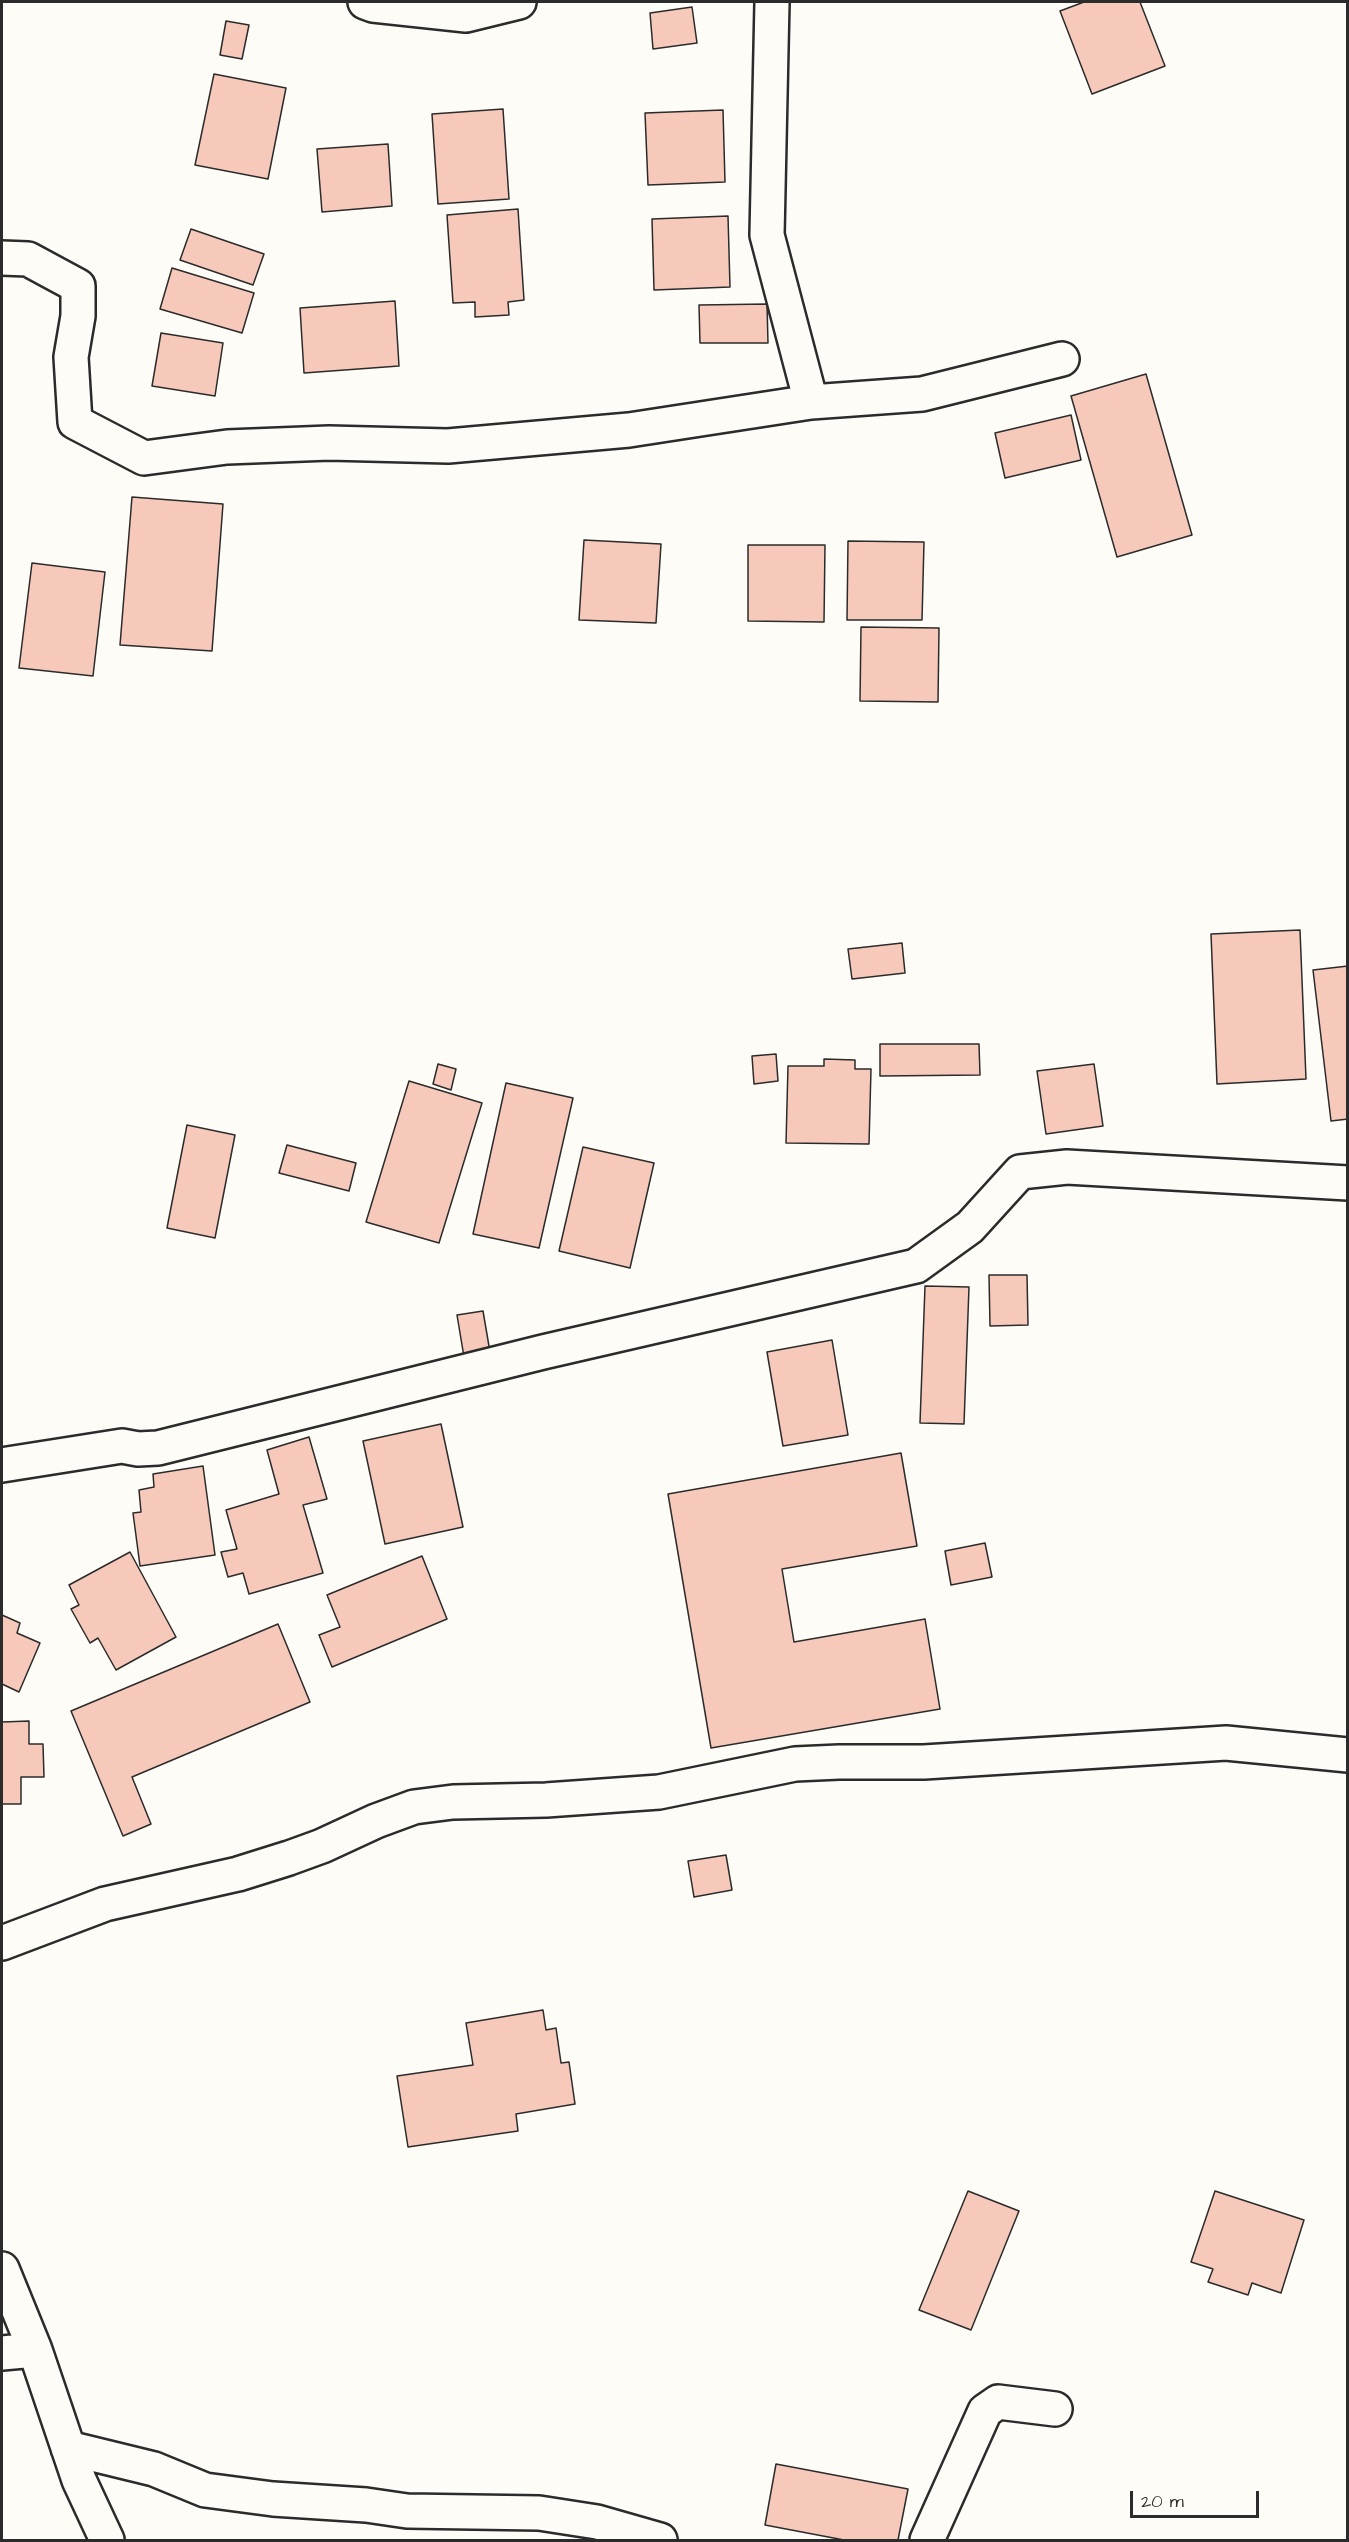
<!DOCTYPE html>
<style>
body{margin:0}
#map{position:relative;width:1349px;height:2542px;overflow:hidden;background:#fdfcf7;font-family:"Architects Daughter",sans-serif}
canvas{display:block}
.frame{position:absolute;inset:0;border:3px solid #2b2b2b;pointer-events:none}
.scale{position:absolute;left:1130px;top:2491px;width:129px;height:27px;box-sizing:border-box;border:3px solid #2b2b2b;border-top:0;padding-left:8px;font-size:18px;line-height:21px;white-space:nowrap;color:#2b2b2b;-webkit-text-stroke:4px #fdfcf7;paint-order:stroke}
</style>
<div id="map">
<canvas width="1349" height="2542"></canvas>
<div class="frame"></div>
<div class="scale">20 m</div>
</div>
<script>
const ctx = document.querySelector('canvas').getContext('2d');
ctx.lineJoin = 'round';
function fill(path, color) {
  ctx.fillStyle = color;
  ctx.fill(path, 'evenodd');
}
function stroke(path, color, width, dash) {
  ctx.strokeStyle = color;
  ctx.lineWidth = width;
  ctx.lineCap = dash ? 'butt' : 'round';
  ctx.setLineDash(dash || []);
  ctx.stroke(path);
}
const building = new Path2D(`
 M1084 2H1140L1165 66 1092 94 1060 11Z
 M692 7 697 43 653 49 650 13Z
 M226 21 249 25 242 59 220 55Z
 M214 74 286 88 268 179 195 165Z
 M503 109 509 199 438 204 432 114Z
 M723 110 725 182 648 185 645 113Z
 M388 144 392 206 322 212 317 149Z
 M518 209 524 300 508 302 509 315 475 317V302L453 303 447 215Z
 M728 216 730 287 654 290 652 219Z
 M191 229 264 254 253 285 180 260Z
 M172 268 254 293 242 333 160 309Z
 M395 301 399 366 304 373 300 308Z
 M767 304 768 343H700L699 305Z
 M161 333 223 343 215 396 152 386Z
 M1146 374 1192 535 1117 557 1071 396Z
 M1071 415 1081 460 1005 478 995 433Z
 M132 497 223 504 212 651 120 645Z
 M584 540 661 544 656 623 579 620Z
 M848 541 924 542 922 620H847Z
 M748 545H825L824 622 748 621Z
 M32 563 105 572 93 676 19 668Z
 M861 627 939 628 938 702 860 701Z
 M1300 930 1306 1079 1217 1084 1211 934Z
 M902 943 905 973 852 979 848 949Z
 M1348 966V1119L1331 1121 1313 970Z
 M880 1044H979L980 1075 880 1076Z
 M776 1054 778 1081 754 1084 752 1056Z
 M824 1059 855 1060V1069H871L869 1144 786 1143 788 1066H824Z
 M438 1064 456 1069 451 1090 433 1084Z
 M1094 1064 1103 1126 1046 1134 1037 1071Z
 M409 1081 482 1103 439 1243 366 1222Z
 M506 1083 573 1098 539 1248 473 1234Z
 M187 1125 235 1135 215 1238 167 1228Z
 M287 1145 356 1163 349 1191 279 1173Z
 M583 1147 654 1163 630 1268 559 1251Z
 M989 1275H1027L1028 1325 990 1326Z
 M925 1286 969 1287 964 1424 920 1423Z
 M483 1311 490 1352 464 1357 457 1315Z
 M832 1340 848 1435 783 1446 767 1352Z
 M441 1424 463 1527 385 1544 363 1441Z
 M309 1437 327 1499 303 1505 323 1573 249 1594 243 1573 228 1577 221 1552 237 1549 226 1510 279 1494 267 1450Z
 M901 1453 917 1546 782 1569 794 1642 925 1619 940 1709 711 1748 668 1494Z
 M203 1466 215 1555 140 1566 133 1513 141 1512 139 1490 154 1487 153 1474Z
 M985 1543 992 1577 951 1585 945 1551Z
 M130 1552 176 1637 116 1670 98 1638 90 1643 71 1609 79 1605 69 1585Z
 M422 1556 447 1619 332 1667 319 1635 340 1627 327 1595Z
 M2 1615 20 1623 17 1633 40 1643 19 1692 2 1684Z
 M278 1624 310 1702 132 1777 151 1824 123 1836 71 1711Z
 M29 1721V1744H43L44 1777H21V1804H2V1722Z
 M726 1855 732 1890 694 1897 688 1861Z
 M543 2010 546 2030 556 2028 561 2063 569 2062 575 2104 516 2114 518 2131 408 2147 397 2076 473 2065 466 2023Z
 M968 2191 1019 2211 971 2330 919 2310Z
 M1215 2191 1304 2220 1281 2293 1252 2283 1248 2295 1208 2282 1213 2269 1191 2262Z
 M776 2464 908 2489 898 2540H844L765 2525Z`);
fill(building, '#f7c9bb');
stroke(building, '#2b2b2b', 1.5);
const minor = new Path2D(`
 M365 2 373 5 466 15 519 2
 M772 2 767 235 811 402
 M2 258 28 259 78 286V316L71 357 75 422 144 458 227 447 329 443 448 446 629 430 811 402 922 394 1062 359
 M2 1465 122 1446 138 1449 158 1448 543 1352 916 1266 970 1227 1020 1172 1067 1167 1348 1183
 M2 1943 105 1904 238 1874 289 1858 322 1846 376 1821 414 1807 453 1802 546 1800 659 1792 795 1764 839 1762H924L1226 1743 1348 1755
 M2 2269 35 2350 79 2480 107 2540
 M2 2353 35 2350
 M68 2448 154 2469 205 2490 273 2499 366 2505 407 2511 539 2513 597 2522 660 2540
 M927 2540 985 2411 998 2402 1055 2409`);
stroke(minor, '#2b2b2b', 38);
stroke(minor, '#fdfcf7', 33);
</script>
